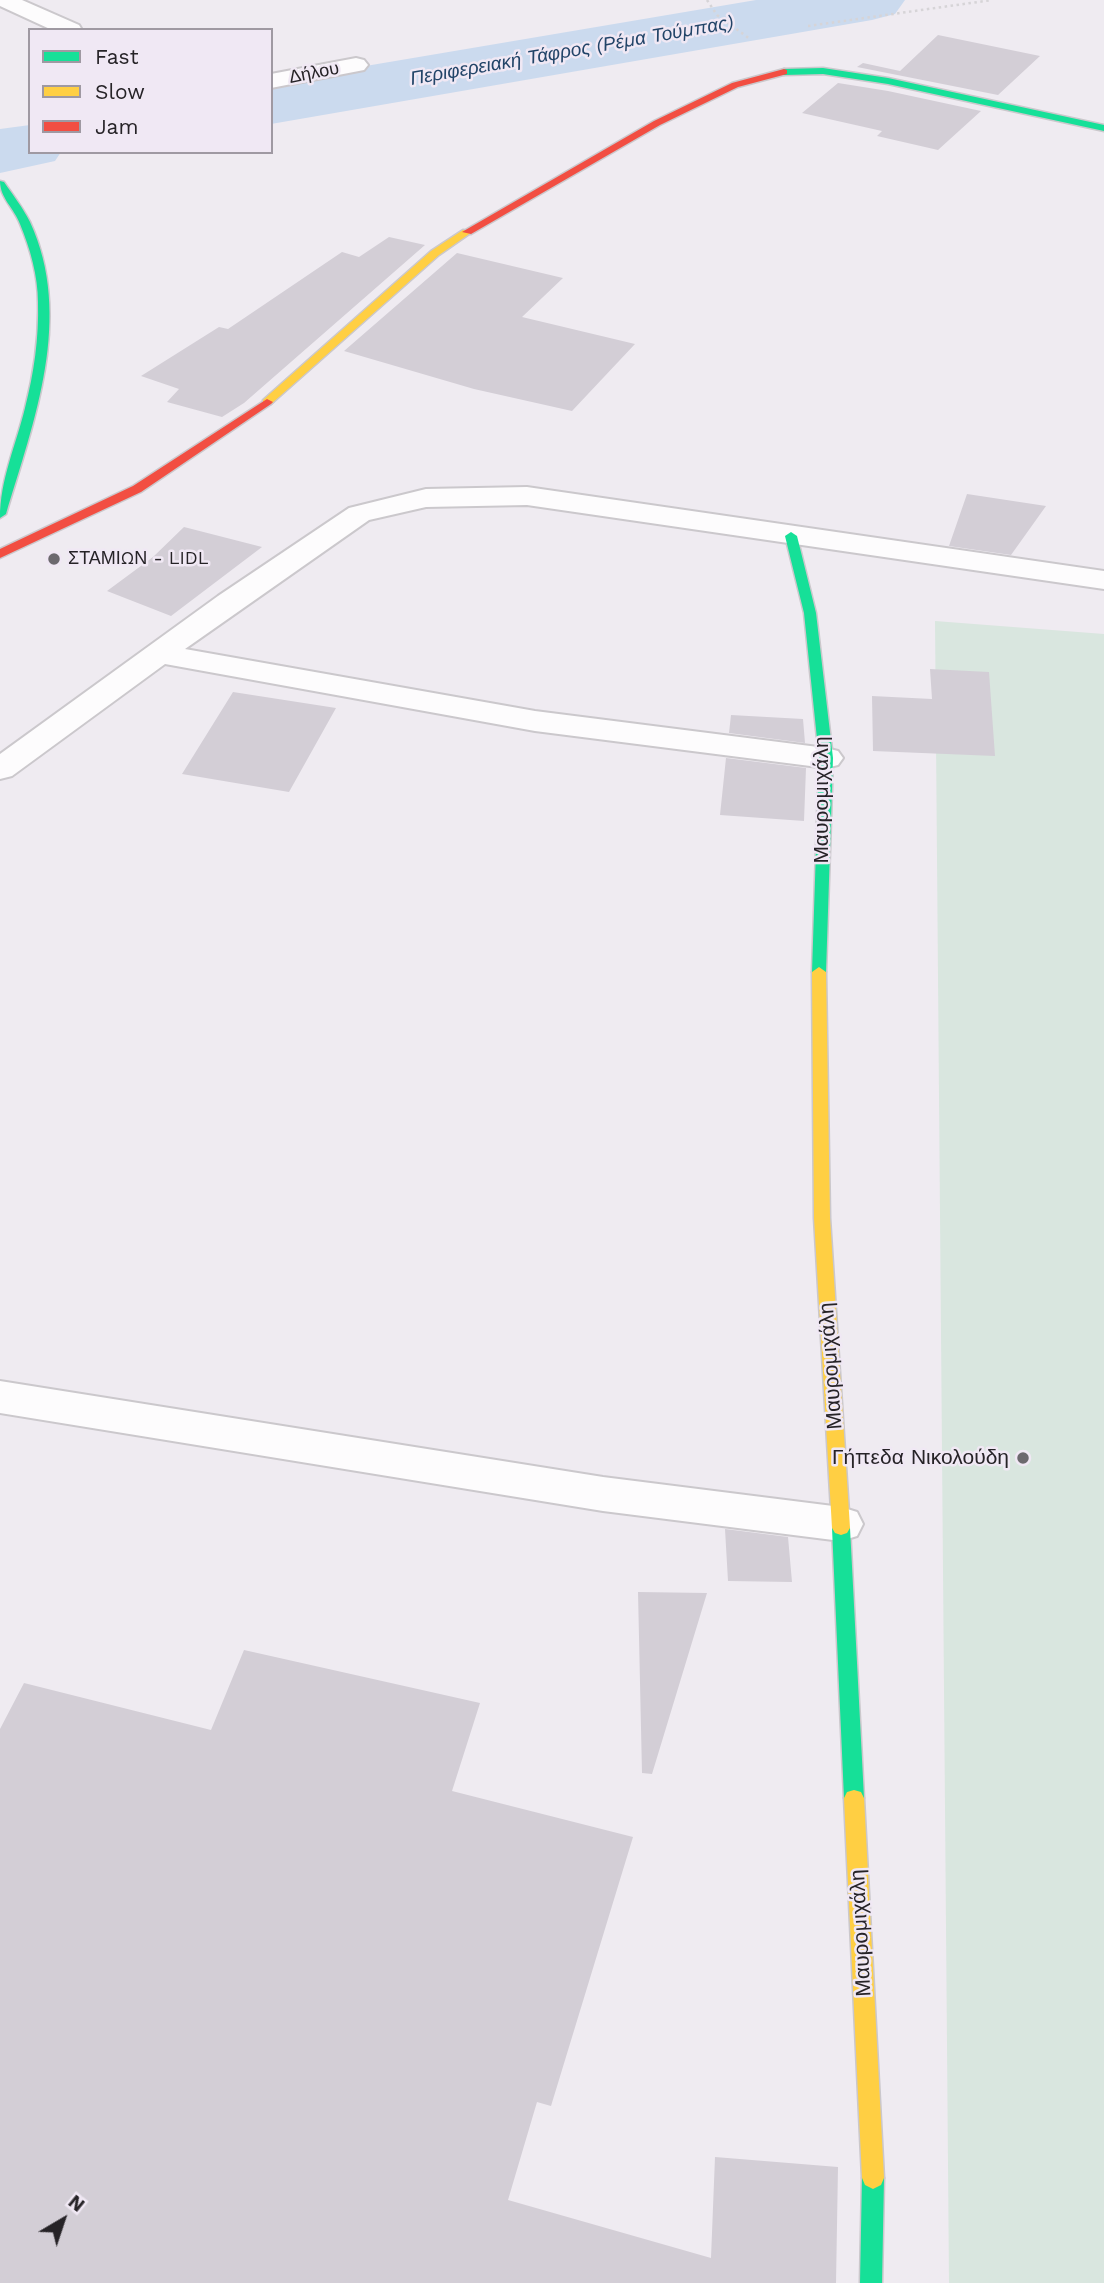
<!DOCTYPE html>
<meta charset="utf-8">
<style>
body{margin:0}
#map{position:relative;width:1104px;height:2283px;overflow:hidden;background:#efebf1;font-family:"Work Sans",sans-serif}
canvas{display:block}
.legend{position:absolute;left:28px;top:28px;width:245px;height:126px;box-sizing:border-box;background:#f0e8f4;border:2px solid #9f99a2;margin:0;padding:9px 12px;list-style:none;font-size:21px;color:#262327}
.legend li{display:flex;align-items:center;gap:14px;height:35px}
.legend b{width:35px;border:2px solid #9f99a2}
.north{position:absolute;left:28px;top:2185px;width:70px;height:70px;-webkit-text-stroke:5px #f0e8f4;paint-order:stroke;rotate:39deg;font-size:19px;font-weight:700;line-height:28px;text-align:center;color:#262327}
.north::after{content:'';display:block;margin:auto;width:24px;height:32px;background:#262327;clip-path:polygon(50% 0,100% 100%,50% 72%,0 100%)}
</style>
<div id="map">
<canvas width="1104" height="2283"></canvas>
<ul class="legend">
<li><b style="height:9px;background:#16e098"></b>Fast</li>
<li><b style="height:9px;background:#ffcf43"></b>Slow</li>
<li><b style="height:9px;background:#f24e42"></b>Jam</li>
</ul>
<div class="north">N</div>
</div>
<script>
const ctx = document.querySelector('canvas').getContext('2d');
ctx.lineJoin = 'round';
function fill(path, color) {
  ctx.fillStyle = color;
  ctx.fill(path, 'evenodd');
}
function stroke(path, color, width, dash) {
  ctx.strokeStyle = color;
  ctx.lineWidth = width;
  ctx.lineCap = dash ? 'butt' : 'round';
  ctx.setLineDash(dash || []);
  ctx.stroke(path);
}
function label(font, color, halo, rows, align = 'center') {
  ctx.font = font + ' "Work Sans",sans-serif';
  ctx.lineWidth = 5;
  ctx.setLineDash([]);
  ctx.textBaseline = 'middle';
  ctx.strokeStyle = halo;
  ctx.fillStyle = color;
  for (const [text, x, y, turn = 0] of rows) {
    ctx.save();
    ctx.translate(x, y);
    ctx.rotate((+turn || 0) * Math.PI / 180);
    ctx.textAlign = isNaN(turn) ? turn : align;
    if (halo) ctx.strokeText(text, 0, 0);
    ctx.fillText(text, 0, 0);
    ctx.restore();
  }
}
fill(new Path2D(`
 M935 621 1104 634V2283H949Z`), '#d9e6df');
fill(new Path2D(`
 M756 0H905L895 14 872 20 271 124V82Z
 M30 125V152H61L55 161 0 173V129Z`), '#cbdaee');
fill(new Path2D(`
 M938 35 1040 56 998 95 857 67 863 63 900 71Z
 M838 83 888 91 981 111 938 150 877 136 882 131 802 113Z
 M389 237 425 245 244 403 222 417 167 402 179 389 141 376 219 327 228 329 342 252 359 257Z
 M457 253 563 278 522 317 635 344 572 411 474 389 344 351Z
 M967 494 1046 506 1011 555 949 546Z
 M184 527 262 547 171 616 107 591 153 557Z
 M930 669 989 672 995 756 873 751 872 696 932 699Z
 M233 692 336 708 289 792 182 774Z
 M731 715 803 719 805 743 729 733Z
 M726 758 806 768 804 821 720 815Z
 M725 1529 788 1537 792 1582 728 1581Z
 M638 1592 707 1593 652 1774 642 1773Z
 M244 1650 480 1703 452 1791 633 1837 551 2106 537 2102 508 2200 711 2258 715 2157 838 2167 836 2283H0V1729L24 1683 211 1730Z`), '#d3ced6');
const street = new Path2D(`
 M0 0H22L79 25 82 30H52L0 6Z
 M356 58 364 60 368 65 364 70 271 88V74Z
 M527 487 1104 571V589L527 505 426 507 369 520 185 649 535 711 826 748 838 751 843 758 838 765 826 768 535 731 165 664 12 776 0 779V754L218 596 349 508 426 489Z
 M0 1381 603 1477 841 1507 857 1512 863 1524 857 1536 841 1541 603 1511 0 1413Z`);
const fast = new Path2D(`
 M823 68 888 78 1104 125V131L888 84 823 74 784 75 779 72 784 69Z
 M0 181 4 182C13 195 23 208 30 222 74 317 34 421 6 514L0 518C0 480 16 445 25 408 34 373 39 338 38 302 38 276 30 248 20 224 14 208 0 198 0 181Z
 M791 532 797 536 816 613 833 758 826 972 819 977 812 972 819 758 804 613 785 536Z
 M841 1521 847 1523 850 1528 864 1798 861 1804 854 1806 847 1804 844 1798 832 1528 835 1523Z
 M873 2167 881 2171 884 2178 882 2283H860L862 2178 865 2171Z`);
const slow = new Path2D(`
 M463 230 472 232 439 255 271 404H263V400L431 251Z
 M819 967 826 972 830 1218 850 1528 847 1533 841 1535 835 1533 832 1528 814 1218 812 972Z
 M854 1790 861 1792 864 1798 884 2178 881 2185 873 2189 865 2185 862 2178 844 1798 847 1792Z`);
const jam = new Path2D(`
 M784 69 787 70V74L738 87 660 125 471 234 462 232 654 121 732 83Z
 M267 399 273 402 271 404 141 492 0 558V549L133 486Z`);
stroke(street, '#cbc8cc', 4);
stroke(fast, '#cbc8cc', 3);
stroke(slow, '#cbc8cc', 3);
stroke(jam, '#cbc8cc', 3);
stroke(new Path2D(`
 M707 0 717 15 750 39
 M808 26 992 0`), '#d6d4d7', 2.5, [2.5, 3.5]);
fill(street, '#fdfcfd');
fill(fast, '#16e098');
fill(slow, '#ffcf43');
fill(jam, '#f24e42');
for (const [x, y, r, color] of [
 [54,559,7,"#6c696e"],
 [1023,1458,7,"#6c696e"]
]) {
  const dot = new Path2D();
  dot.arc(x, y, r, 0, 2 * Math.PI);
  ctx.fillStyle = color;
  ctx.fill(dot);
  stroke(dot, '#f0e8f4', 2.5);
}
label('18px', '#262327', '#f0e8f4', [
 ["Δήλου",314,73,-11]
]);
label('18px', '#262327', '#f0e8f4', [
 ["ΣΤΑΜΙΩΝ - LIDL",68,559]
], 'left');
label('italic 19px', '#224468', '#f0e8f4', [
 ["Περιφερειακή Τάφρος (Ρέμα Τούμπας)",572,51,-10]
]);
label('21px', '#262327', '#f0e8f4', [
 ["Μαυρομιχάλη",822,800,-90],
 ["Μαυρομιχάλη",831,1366,-94],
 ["Μαυρομιχάλη",861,1933,-93]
]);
label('21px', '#262327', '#f0e8f4', [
 ["Γήπεδα Νικολούδη",1009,1458]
], 'right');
</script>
